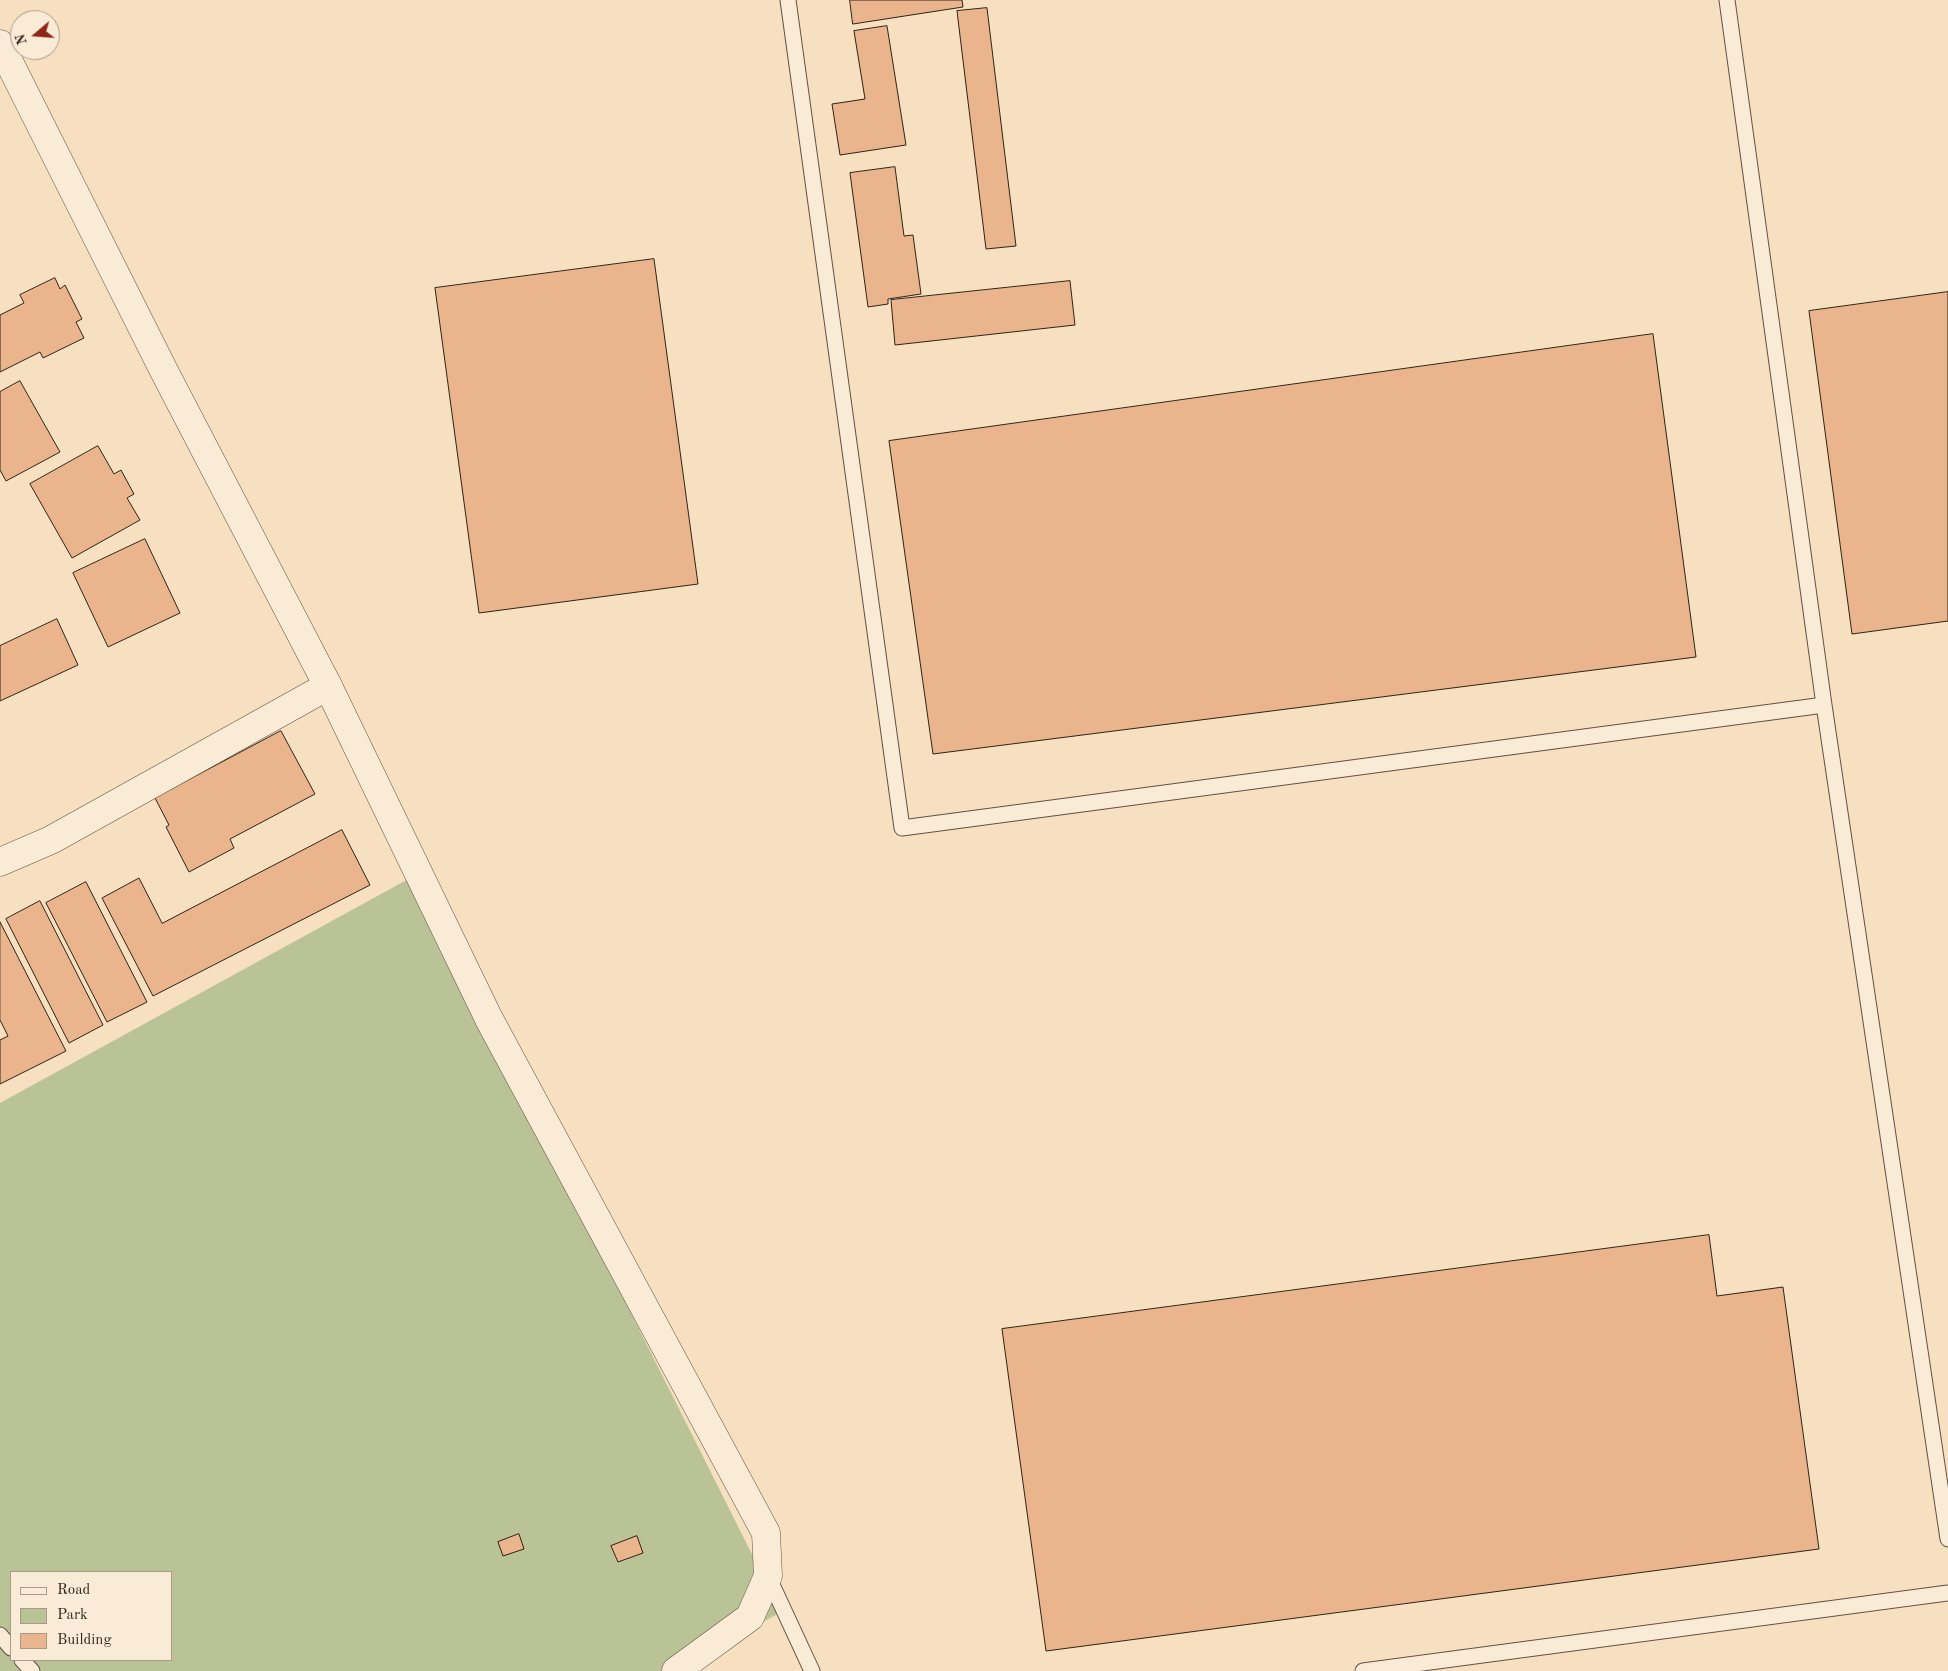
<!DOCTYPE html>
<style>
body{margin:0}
#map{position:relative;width:1948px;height:1671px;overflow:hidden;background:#f6e0c0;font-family:"Old Standard TT",serif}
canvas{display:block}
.legend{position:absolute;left:10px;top:1571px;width:162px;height:90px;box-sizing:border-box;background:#f9ebd6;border:1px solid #a89b8a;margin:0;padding:6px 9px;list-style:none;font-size:15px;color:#2f2319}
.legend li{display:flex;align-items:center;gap:10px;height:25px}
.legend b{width:25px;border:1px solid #a89b8a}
.north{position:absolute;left:10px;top:10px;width:50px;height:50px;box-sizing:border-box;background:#f9ebd6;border:1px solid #a89b8a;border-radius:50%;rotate:252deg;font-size:14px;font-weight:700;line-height:20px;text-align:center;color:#2f2319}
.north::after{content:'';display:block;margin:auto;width:18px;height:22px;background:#8f2418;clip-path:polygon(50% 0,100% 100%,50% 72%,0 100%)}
</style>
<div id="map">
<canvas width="1948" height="1671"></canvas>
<ul class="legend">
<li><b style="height:6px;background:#f9ebd6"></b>Road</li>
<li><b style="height:14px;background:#b9c395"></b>Park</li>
<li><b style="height:14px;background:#eab48d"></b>Building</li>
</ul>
<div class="north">N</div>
</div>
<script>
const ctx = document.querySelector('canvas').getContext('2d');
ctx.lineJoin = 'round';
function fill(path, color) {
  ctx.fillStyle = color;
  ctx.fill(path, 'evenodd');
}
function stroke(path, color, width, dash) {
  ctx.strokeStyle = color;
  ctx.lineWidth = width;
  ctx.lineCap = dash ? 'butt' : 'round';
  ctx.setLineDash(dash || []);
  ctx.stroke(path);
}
fill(new Path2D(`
 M412 877 781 1612 674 1671H0V1103ZM11 1572H171V1660H11Z`), '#b9c395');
const building = new Path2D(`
 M850 0H962L963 7 853 24Z
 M987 8 1016 246 986 249 957 11Z
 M887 26 906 145 840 155 832 104 865 99 854 31Z
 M895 167 904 236 913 235 921 294 888 299V304L868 307 850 173Z
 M654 259 698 584 479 613 435 288Z
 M55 278 60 289 65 285 82 319 76 322 84 338 43 358 40 352 0 372V315L24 303 20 295Z
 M1070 281 1075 325 895 345 891 300Z
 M1948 292V621L1852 634 1809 311Z
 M1653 334 1696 657 933 754 889 441Z
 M20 381 60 452 6 481 0 470V392Z
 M98 446 114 474 121 470 134 494 127 498 140 520 72 558 30 484Z
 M145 539 180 613 108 647 73 573Z
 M57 619 78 665 0 701V646Z
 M281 731 315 794 230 839 234 848 189 872 166 827 169 825 155 798Z
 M342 830 370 885 153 996 102 898 139 878 162 923Z
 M86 882 147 1002 107 1022 46 903Z
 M40 901 103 1025 69 1043 6 919Z
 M0 922 66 1051 0 1084V1040L8 1036 0 1020Z
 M1709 1235 1717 1296 1783 1287 1819 1549 1046 1651 1002 1329Z
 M519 1534 524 1549 503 1556 498 1542Z
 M637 1536 643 1553 618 1562 611 1546Z`);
fill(building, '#eab48d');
stroke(building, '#2f2319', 1);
const service = new Path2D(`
 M788 0 902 828 1824 705
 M1727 0 1824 705 1948 1539
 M768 1576 812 1671
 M0 1635 11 1648
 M22 1660 32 1671
 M1363 1671 1948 1593`);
const minor = new Path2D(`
 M0 862 51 840 328 686`);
const tertiary = new Path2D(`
 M0 44 164 371 328 686 489 1019 766 1533 768 1576 750 1617 676 1671`);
stroke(service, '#615243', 17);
stroke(minor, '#615243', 29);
stroke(tertiary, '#615243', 29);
stroke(service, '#f9ebd6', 15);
stroke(minor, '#f9ebd6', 28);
stroke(tertiary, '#f9ebd6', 28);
</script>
